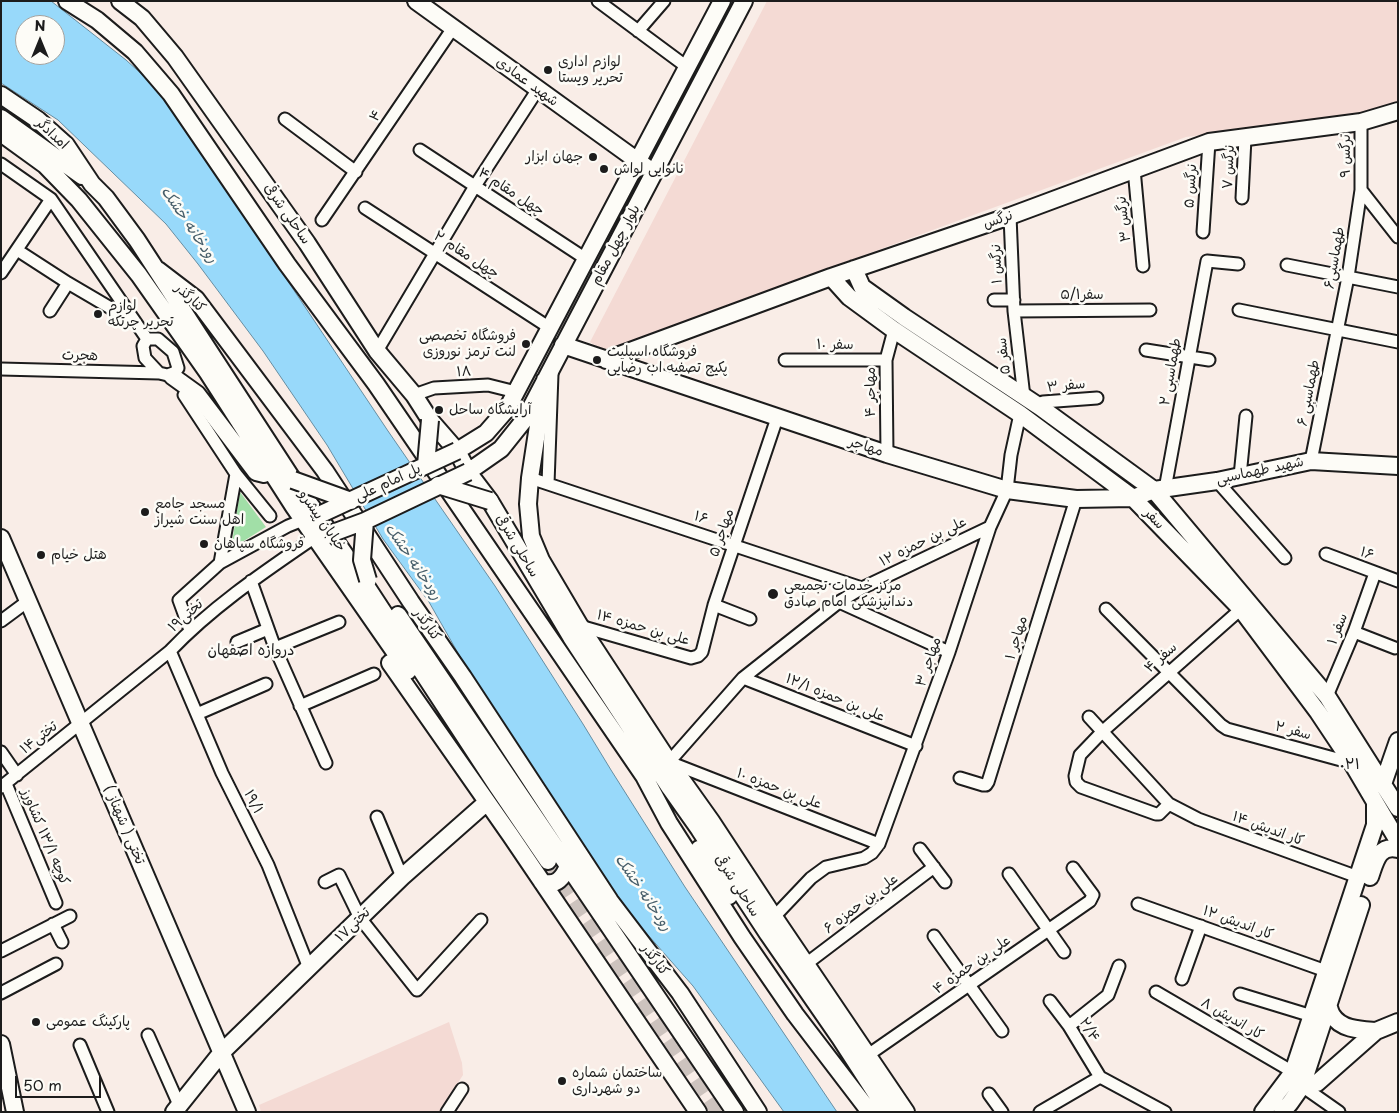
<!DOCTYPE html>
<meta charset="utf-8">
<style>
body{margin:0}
#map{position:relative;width:1399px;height:1113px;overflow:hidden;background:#f9ede7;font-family:"Playpen Sans",sans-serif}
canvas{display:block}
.frame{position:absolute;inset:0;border:2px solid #1c1c1c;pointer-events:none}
.north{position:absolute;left:15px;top:15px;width:50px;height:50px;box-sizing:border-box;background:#fdfcf7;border:1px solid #a3a29f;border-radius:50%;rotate:0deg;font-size:14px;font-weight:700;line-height:20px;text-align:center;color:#1c1c1c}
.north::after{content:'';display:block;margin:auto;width:18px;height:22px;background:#1c1c1c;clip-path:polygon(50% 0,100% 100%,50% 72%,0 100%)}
.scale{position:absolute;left:15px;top:1076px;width:86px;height:22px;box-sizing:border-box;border:2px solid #1c1c1c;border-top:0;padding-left:6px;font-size:15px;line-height:18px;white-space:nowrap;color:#1c1c1c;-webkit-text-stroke:4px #fdfcf7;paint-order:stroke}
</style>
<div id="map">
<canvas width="1399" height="1113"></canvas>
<div class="frame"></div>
<div class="north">N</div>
<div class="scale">50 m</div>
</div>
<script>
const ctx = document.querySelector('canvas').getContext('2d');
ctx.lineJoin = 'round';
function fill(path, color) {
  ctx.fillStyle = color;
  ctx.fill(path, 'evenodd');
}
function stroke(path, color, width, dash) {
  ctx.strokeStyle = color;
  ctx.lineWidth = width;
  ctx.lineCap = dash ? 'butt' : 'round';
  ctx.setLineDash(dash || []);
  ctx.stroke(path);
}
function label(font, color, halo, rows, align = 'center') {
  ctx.font = font + ' "Playpen Sans","Playpen Sans Arabic",sans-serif';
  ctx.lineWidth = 5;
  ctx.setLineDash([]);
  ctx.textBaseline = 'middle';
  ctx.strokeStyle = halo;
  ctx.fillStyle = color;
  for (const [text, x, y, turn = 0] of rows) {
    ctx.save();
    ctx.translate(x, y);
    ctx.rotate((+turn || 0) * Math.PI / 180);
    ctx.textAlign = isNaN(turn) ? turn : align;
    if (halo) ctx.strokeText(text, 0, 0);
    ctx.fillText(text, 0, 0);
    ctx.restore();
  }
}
fill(new Path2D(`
 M767 1H1398V106L1376 112 1186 137 603 351 590 342Z
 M449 1022 462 1063 463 1075 439 1112H261L259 1105Z`), '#f4dad4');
fill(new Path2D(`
 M240 492 266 527 231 549Z`), '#a1dfa7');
const water = new Path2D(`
 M1 1H51L126 60 156 87 180 120 388 431 495 586 583 724 611 770 685 887 837 1112H784L693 986 618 901 487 704 429 602 383 539 327 445 263 351 198 264 166 224 58 120 1 83ZM25 25H55V55H25Z`);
fill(water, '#98d9fa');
stroke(water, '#668da1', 1);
stroke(new Path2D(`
 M548 861 719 1112`), '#cdc3be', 16, [16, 8]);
const street = new Path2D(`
 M598 1 687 67
 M638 31 664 1
 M285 119 356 172
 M420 150 586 259
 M1 164 51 199 147 339
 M1134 169 1143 266
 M1361 190 1398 237
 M1242 198 1245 138
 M365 208 550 328
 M1010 216 1014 311 1024 397
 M322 220 453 28
 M1203 232 1209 142
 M17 250 68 283 131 320
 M1287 265 1398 287
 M1 273 51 199
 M994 300H1014
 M1239 310 1398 342
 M50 311 68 283
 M1014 311 1150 310
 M147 339H158L173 352 178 368 172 376 159 373 145 358 143 346Z
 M1146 350 1209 360
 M377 351 475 186 538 89
 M785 360H886
 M1 369 159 373
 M184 395 236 474 270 516
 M414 395 434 388 488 385 516 392
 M1040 407 1043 402 1097 398
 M887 454 886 360 894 330
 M1311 461 1348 277 1361 190V122
 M1240 476 1246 416
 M530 478 862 588
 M1217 481 1285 558
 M548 484 552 374
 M1165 489 1207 261 1238 264
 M1326 554 1398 581
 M220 563 236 474
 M251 581 275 648 326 763
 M839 602 949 652
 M714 605 750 619
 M1106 609 1221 725 1227 729 1352 763
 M1 621 28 601
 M580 626 691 658 698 656 702 652 714 605 777 418
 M190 630 179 600 220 563 288 526 308 518
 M1354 632 1395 648
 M237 642 268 629
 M275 648 339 622
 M170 651 222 773 268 865 309 968
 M743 678 916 746
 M1327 696 1354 632 1375 573
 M300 706 374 674
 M197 714 266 684
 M1089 717 1169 804 1198 819 1358 877
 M1 752 17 775
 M960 778 983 785H986L988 782 1076 499
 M6 784 56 903
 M1 787 170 651C213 606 264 572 315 537
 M1169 804 1159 814H1156L1081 787 1076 782 1075 776 1080 755 1103 731 1241 609
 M377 817 402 877
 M879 844 669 762 743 678 839 602 862 588 990 527
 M920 849 945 882
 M1009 874 1064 952
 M325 882 339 875 360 918 417 990 481 920
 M1138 904 1326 971
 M774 917 811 878 826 867 864 858 872 853 879 844 949 652 990 527 1007 490 1011 455 1020 414
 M53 924 62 942
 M934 936 1002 1031
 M1 951 70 916
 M806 964 934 867
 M1182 979 1201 926
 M1156 992 1293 1072
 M1 993 56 964
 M1240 994 1312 1016
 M1050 1001 1069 1026 1100 1077
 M1069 1026 1108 995 1119 966
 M148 1035 180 1107
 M80 1045 108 1112
 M868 1055 1090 901 1093 895 1073 868
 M1100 1077 1165 1112
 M1302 1086 1339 1112
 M989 1094 1002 1112
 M447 1112 462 1089
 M1040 1112 1100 1077`);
const secondary = new Path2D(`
 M67 1 97 20 135 52 171 94 287 264 376 384 644 776 669 823 742 937 795 1014 870 1112
 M120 1 142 18 175 57 307 243 377 351 414 395 430 420 457 451 468 472 490 501 571 637 670 788 699 829 768 934 840 1038 888 1112
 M416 1 646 167
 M1 95 38 120 66 145 92 184 106 198 137 240 293 480 355 569 497 786 548 861
 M1 118 82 176
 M1 133 45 165 79 200 139 275 208 373 294 507 408 671
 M854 269 862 287 904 317 1040 407 1154 490 1327 696 1398 808
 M158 270 196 299 325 471 411 602 463 677 610 901 680 993 758 1112
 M831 277 849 297 894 330 1020 414 1133 498 1241 609 1318 712 1352 763 1398 841
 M563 345 887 454 1007 490 1076 499 1133 498 1154 490 1217 481 1311 461 1398 466
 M606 360 831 277 1010 216 1209 142 1361 122 1398 111
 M172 376 197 394 256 472 264 474 271 471
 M545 380 530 478 528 504 531 536 541 560 580 626 669 762 711 821 774 917 906 1112
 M457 451 486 433 507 409 722 1
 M468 472 501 449 525 419 744 1
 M1 538 247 1112
 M398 615 735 1112
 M390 663 511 836 698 1112
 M1383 784 1398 741
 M699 849 729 896
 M1370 877C1375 863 1378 844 1398 849
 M542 882C556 887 563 878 568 866
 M1328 1004C1329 1007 1330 1012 1332 1015 1341 1030 1362 1030 1376 1031
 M1 1044 15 1112
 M1302 1086 1317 1083 1376 1031 1398 1022
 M174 1112 222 1052 402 877 487 802
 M1263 1112 1293 1072 1375 825V804
 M1282 1112 1290 1103 1302 1086 1361 905`);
stroke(street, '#1c1c1c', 15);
stroke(secondary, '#1c1c1c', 20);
stroke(street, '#fdfcf7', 11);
stroke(secondary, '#fdfcf7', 16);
const secondaryBridge = new Path2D(`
 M426 465 430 420
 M293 480 351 501
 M438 485 490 501
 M319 515 457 451
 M365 521 362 560 368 580
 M330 534 365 521 468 472`);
stroke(secondaryBridge, '#1c1c1c', 20, []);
stroke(secondaryBridge, '#fdfcf7', 16);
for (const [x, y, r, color] of [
 [548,70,5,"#1c1c1c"],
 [593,157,5,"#1c1c1c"],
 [604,169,5,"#1c1c1c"],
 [98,314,5,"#1c1c1c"],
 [526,344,5,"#1c1c1c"],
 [597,360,5,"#1c1c1c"],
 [439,410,5,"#1c1c1c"],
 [145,512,5,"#1c1c1c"],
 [204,544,5,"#1c1c1c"],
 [41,555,5,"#1c1c1c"],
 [773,594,6,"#1c1c1c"],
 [36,1022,5,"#1c1c1c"],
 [562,1081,5,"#1c1c1c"]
]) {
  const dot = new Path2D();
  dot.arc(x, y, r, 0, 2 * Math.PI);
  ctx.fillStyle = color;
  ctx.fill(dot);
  stroke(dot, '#fdfcf7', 2);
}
label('14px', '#1c1c1c', '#fdfcf7', [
 ["لوازم اداری",558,62],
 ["تحریر ویستا",558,78],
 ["جهان ابزار",583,157,"right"],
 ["نانوایی لواش",614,169],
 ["لوازم",108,306],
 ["تحریر چرتکه",108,322],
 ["فروشگاه تخصصی",516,336,"right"],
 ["لنت ترمز نوروزی",516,352,"right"],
 ["فروشگاه اسپلیت",607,352],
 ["پکیج تصفیه اب رضایی",607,368],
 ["آرایشگاه ساحل",449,410],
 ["مسجد جامع",155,504],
 ["اهل سنت شیراز",155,520],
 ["فروشگاه سپاهان",214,544],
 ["هتل خیام",51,555],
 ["مرکز خدمات تجمیعی",784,586],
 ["دندانپزشکی امام صادق",784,602],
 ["پارکینگ عمومی",46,1022],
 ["ساختمان شماره",572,1073],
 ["دو شهرداری",572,1089]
], 'left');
label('14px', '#1c1c1c', '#fdfcf7', [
 ["شهید عمادی",527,82,36],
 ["۴",376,116,-56],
 ["امدادگر",52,134,43],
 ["۹ نرگس",1346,156,-90],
 ["۷ نرگس",1229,167,-87],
 ["۵ نرگس",1191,186,-86],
 ["چهل مقام ۴",511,192,33],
 ["ساحلی شرقی",287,214,55],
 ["۳ نرگس",1124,219,-96],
 ["نرگس",998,220,-19],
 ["بلوار چهل مقام",616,245,-62],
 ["چهل مقام ۲",466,255,33],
 ["۶طهماسبی",1335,258,-80],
 ["۱ نرگس",997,264,-92],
 ["۵/۱سفر",1082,295],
 ["کنارگذر",190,298,43],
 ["۱۰ سفر",835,345],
 ["هجرت",80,356,1],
 ["۵ سفر",1004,356,-97],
 ["۱۸",464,372,-3],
 ["۲ طهماسبی",1171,372,-80],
 ["۳ سفر",1066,386,-6],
 ["۴ مهاجر",871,392,-90],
 ["۶ طهماسبی",1309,393,-79],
 ["مهاجر",866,447,18],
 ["شهید طهماسبی",1260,471,-12],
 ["پل امام علی",388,483,-25],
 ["۱۶",701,518,18],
 ["سفر",1154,519,46],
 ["خیابان پیشرو",322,521,55],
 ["۵ مهاجر",722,533,-71],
 ["۱۲ علی بن حمزه",923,542,-26],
 ["ساحلی شرقی",517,546,59],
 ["۱۶",1367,554,20],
 ["تختی۱۹",186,616,-42],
 ["کنارگذر",427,625,55],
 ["۱۴ علی بن حمزه",643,628,16],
 ["۱ سفر",1338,629,-69],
 ["۱ مهاجر",1017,638,-73],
 ["۴ سفر",1161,658,-41],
 ["۳ مهاجر",929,662,-71],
 ["۱۲/۱ علی بن حمزه",835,698,22],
 ["۲ سفر",1293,731,15],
 ["تختی۱۴",39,738,-38],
 ["۱۰ علی بن حمزه",779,789,21],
 ["۱۹/۱",253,802,63],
 ["تختی ( شهناز )",124,825,67],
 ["۱۴ کار اندیش",1268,829,20],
 ["کوچه ۱۳/۱ کشاورز",45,837,67],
 ["ساحلی شرقی",737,886,57],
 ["۶ علی بن حمزه",861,904,-37],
 ["۱۲ کار اندیش",1238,923,20],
 ["تختی۱۷",353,925,-44],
 ["کنارگذر",655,960,53],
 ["۴ علی بن حمزه",972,965,-35],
 ["۸ کار اندیش",1232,1019,30],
 ["۲/۴",1089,1030,58]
]);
label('italic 15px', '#475e6a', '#fdfcf7', [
 ["رودخانه خشک",189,225,56],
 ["رودخانه خشک",413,562,56],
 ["رودخانه خشک",643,893,56]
]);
label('15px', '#1c1c1c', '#fdfcf7', [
 ["دروازه اصفهان",251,651],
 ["۰۲۱",1350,765]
]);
</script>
